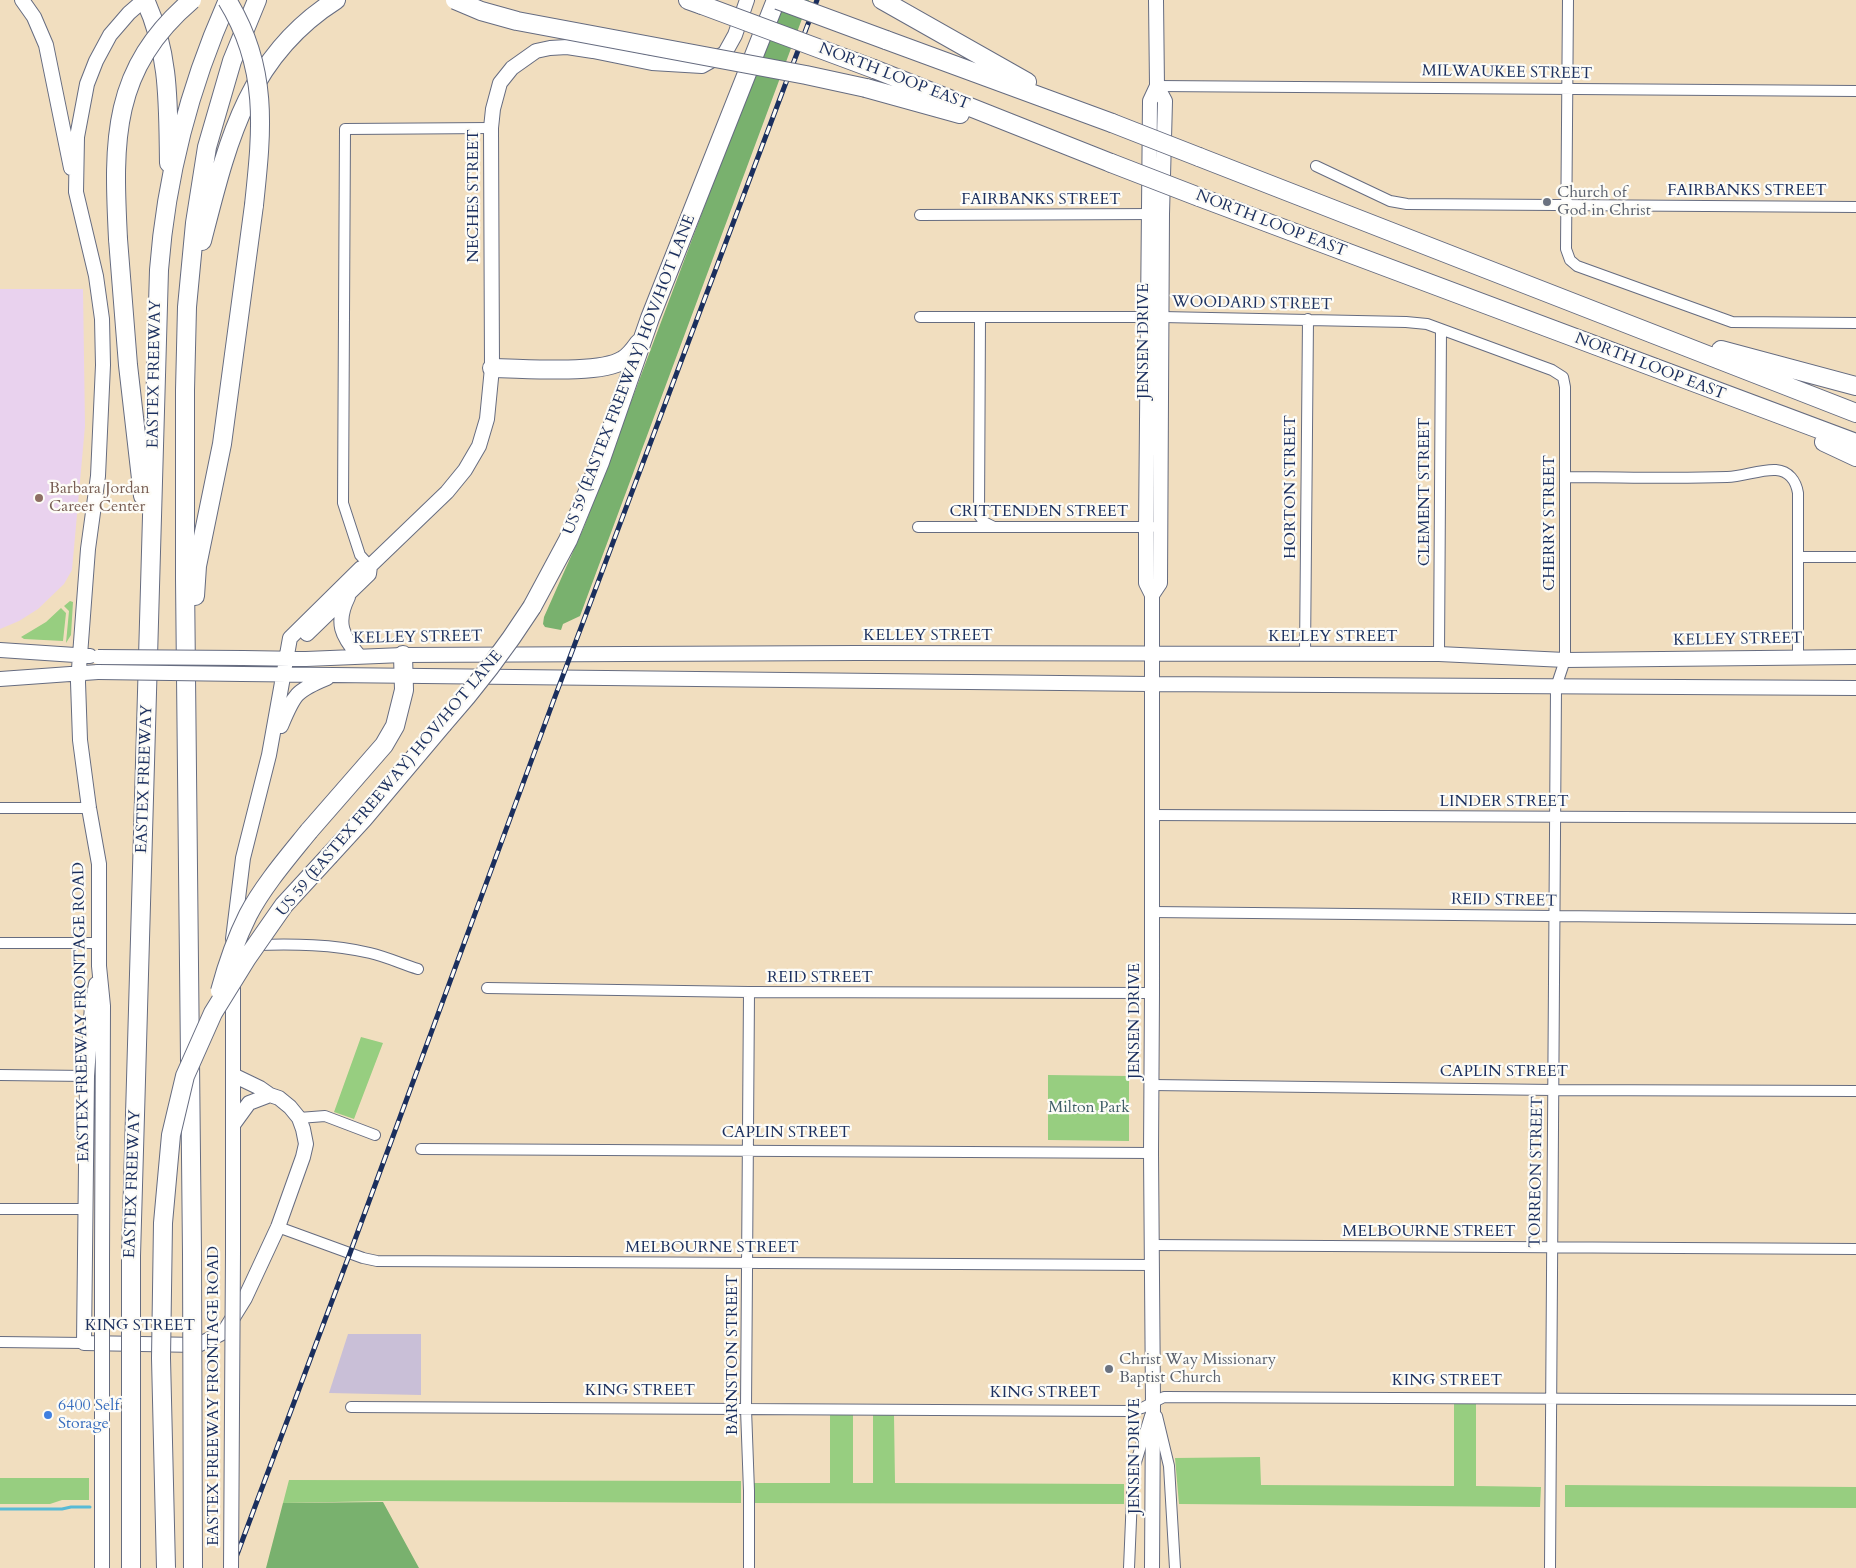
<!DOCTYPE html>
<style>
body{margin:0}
canvas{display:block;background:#f1debf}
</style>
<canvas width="1856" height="1568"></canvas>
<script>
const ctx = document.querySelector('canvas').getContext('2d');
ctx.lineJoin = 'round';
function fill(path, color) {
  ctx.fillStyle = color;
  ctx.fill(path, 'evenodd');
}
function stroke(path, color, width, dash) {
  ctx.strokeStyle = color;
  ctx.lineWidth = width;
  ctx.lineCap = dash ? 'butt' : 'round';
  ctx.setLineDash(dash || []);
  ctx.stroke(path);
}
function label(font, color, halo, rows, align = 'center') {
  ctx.font = font + ' Cardo,serif';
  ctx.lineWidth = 4.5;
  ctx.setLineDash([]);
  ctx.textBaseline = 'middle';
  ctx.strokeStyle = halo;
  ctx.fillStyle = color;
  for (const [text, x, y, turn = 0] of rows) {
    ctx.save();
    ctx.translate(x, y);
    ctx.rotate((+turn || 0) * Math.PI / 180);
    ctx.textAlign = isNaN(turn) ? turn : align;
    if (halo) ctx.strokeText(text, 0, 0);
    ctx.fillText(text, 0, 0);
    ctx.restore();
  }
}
fill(new Path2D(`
 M0 289H83L85 426 72 570 64 584 38 609 19 621 0 629Z`), '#e9d2ee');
fill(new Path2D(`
 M348 1334H421V1395L329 1393Z`), '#c9bfd7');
fill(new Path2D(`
 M70 601 73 602 71 635 66 643 69 611 64 606Z
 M61 608 66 613 63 641 24 639 21 637 46 622Z
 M361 1037 383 1043 354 1119 334 1112Z
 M1048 1075 1129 1076V1141L1048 1140Z
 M1454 1403H1476V1486L1541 1487 1540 1507 1179 1504 1175 1458 1260 1457 1261 1485 1454 1486Z
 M830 1414H853V1483H873V1415H894L895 1483 1124 1484V1504L753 1503V1483H830Z
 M0 1478H89V1500H62L50 1504H0Z
 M289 1480 741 1481V1503L384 1501 283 1503Z
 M1565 1485 1856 1487V1508L1565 1507Z`), '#97ce80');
fill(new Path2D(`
 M782 0H809L580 616 563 624 561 630 545 627 543 624 544 617 584 527Z
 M383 1502 419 1568H266L283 1503Z`), '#79b16e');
stroke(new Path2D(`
 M0 1509H62L71 1507H90`), '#58bad6', 3);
const street = new Path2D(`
 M1568 0 1566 249 1570 260 1577 266 1732 322 1856 323
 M1157 86 1856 91
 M1316 166 1390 201 1407 204 1856 207
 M920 215 1156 214
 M920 317H1162L1406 322 1427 324 1552 370 1563 377 1565 387V660L1556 687 1550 1568
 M980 318 979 515 984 522 994 527
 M1566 477C1620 477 1673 479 1727 477 1743 477 1760 469 1776 470 1789 471 1796 481 1798 493V657
 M918 527H1152
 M1798 557H1856
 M370 566 360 555 343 503 345 129 491 128
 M1305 654 1308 319
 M1439 654 1441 329
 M0 808H89
 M1151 815 1856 818
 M1152 912 1856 919
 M0 943H100
 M255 945C294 944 332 944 370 953 387 957 402 964 418 969
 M487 988 749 992 1152 993
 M0 1075 87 1076
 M1152 1085 1553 1090 1856 1091
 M299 1118 325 1116 375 1135
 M421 1149 1151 1153
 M0 1209H85
 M278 1227 363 1258 377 1261 1152 1265
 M1152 1245 1856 1249
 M0 1342 84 1343
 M351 1407 1131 1411 1142 1408 1164 1397 1856 1400
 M1157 1416 1169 1466 1175 1568
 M749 1568V1491L746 1409 749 992
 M1129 1568 1133 1472 1150 1416`);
const secondary = new Path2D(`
 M22 0 34 17 46 45 71 168
 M1152 595 1160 583 1162 214 1165 101 1157 86 1156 0
 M348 597C335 623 342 636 359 656
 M307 634 369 574 370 566
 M0 650 90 656
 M243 658 306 659 403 655 858 653 1439 654 1565 660 1856 657
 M242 674 1151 684 1856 688
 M0 679 98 672
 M281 726C294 695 295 691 327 678
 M233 939 243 858 269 755 290 638 361 568 370 566 447 492 465 470 479 446 487 419 492 368 491 128 493 109 500 83 512 68 536 51 550 48 567 47 593 51 652 63 702 66 725 53 735 35 747 0
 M233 980V1252
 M96 984 92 1006 87 1076 84 1343 198 1345 224 1332 245 1298 278 1227 303 1157 306 1144 303 1129 299 1118 290 1107 279 1098 270 1095 260 1088 233 1075
 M233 1125 249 1103 270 1095
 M102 1261 103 1006 99 966V864L89 808 80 740 78 682 88 549 98 476 103 365 102 319 96 276 76 192 77 137 87 84 96 61 110 35 129 13 144 0
 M1152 1568 1153 1403 1151 1153 1152 993V595L1146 583V527L1150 101 1157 86`);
const highway = new Path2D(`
 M145 0C170 53 168 106 169 163
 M688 0 702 5
 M882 0 1027 82
 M886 40 1112 123
 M874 69 1111 163
 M866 88 960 114
 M1199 157 1856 413
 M1199 197 1856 443
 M118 239 128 365 143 496
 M202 241C227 144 246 57 336 0
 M1721 350 1856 386
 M492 368C523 368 599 375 623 360 630 356 634 350 639 343
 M1824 442 1856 457
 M195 596 197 566 222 444 254 205
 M532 607 568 540 600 462 650 318 776 0
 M309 831 384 745 395 726 404 690 403 655
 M330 855 363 819 443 724
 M192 1253 185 579V390L187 307 195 223 207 147 232 61 257 0
 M131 1256 159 270C166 177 190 85 228 0`);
stroke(street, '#666c80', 12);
stroke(secondary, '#666c80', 16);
stroke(highway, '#666c80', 20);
stroke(street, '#fff', 10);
stroke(secondary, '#fff', 14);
stroke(highway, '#fff', 18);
const rail = new Path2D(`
 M232 1568 350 1253 553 702 817 0`);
stroke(rail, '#1b2f5e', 5);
stroke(rail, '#fdfcf7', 3, [9]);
const secondaryBridge = new Path2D(`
 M98 657 243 658
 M98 672 242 674
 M102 1568V1261
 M231 1568 233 1252`);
const highwayBridge = new Path2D(`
 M227 0C269 68 262 130 254 205
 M455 0 481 11 517 21 806 75 866 88
 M778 0 886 40
 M702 5 874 69
 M1112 123 1199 157
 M1111 163 1199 197
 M118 239C113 140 111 69 192 0
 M443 724C477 686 505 649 532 607
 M220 991C227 965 236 939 248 915 263 886 288 857 309 831
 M192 1253 193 1568
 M131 1256V1568
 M166 1568 161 1358 163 1223 171 1135 185 1076 213 1013 247 958 284 905 330 855`);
stroke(secondaryBridge, '#666c80', 16, []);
stroke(highwayBridge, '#666c80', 20, []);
stroke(secondaryBridge, '#fff', 14);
stroke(highwayBridge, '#fff', 18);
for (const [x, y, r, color] of [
 [1547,202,5,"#6b7280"],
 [39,498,5,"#8d6e63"],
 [1109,1369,5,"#6b7280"],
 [48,1415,5,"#3f7fe0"]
]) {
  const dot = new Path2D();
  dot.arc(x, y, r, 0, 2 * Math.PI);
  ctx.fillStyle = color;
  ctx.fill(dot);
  stroke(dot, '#fdfcf7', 2);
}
label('16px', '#1b2f5e', '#fdfcf7', [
 ["MILWAUKEE STREET",1507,73,1],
 ["NORTH LOOP EAST",894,77,21],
 ["FAIRBANKS STREET",1747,191],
 ["NECHES STREET",474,196,-90],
 ["FAIRBANKS STREET",1041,200],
 ["NORTH LOOP EAST",1271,224,21],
 ["WOODARD STREET",1252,304,1],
 ["JENSEN DRIVE",1144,341,-90],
 ["NORTH LOOP EAST",1650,367,21],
 ["EASTEX FREEWAY",155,374,-89],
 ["US 59 (EASTEX FREEWAY) HOV/HOT LANE",630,375,-69],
 ["HORTON STREET",1291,487,-90],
 ["CLEMENT STREET",1425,492,-90],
 ["CRITTENDEN STREET",1039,512],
 ["CHERRY STREET",1550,523,-90],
 ["KELLEY STREET",928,636],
 ["KELLEY STREET",1333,637],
 ["KELLEY STREET",418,638,-1],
 ["KELLEY STREET",1738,640,-1],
 ["EASTEX FREEWAY",145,779,-88],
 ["US 59 (EASTEX FREEWAY) HOV/HOT LANE",390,784,-50],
 ["LINDER STREET",1504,802],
 ["REID STREET",1504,901,1],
 ["REID STREET",820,978],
 ["EASTEX FREEWAY FRONTAGE ROAD",82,1012,-91],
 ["JENSEN DRIVE",1135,1021,-90],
 ["CAPLIN STREET",1504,1072],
 ["CAPLIN STREET",786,1133],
 ["TORREON STREET",1537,1172,-89],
 ["EASTEX FREEWAY",133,1184,-88],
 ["MELBOURNE STREET",1429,1232],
 ["MELBOURNE STREET",712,1248],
 ["KING STREET",140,1326],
 ["BARNSTON STREET",733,1355,-90],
 ["KING STREET",1447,1381],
 ["KING STREET",640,1391],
 ["KING STREET",1045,1393],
 ["EASTEX FREEWAY FRONTAGE ROAD",214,1396,-90],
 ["JENSEN DRIVE",1135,1456,-90]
]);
label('16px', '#5b616d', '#fdfcf7', [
 ["Church of",1557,193],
 ["God in Christ",1557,211],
 ["Christ Way Missionary",1119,1360],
 ["Baptist Church",1119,1378]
], 'left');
label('16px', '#785e54', '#fdfcf7', [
 ["Barbara Jordan",49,489],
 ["Career Center",49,507]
], 'left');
label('16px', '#405f68', '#fdfcf7', [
 ["Milton Park",1089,1108]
]);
label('16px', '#366cbe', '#fdfcf7', [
 ["6400 Self",58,1406],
 ["Storage",58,1424]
], 'left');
</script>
